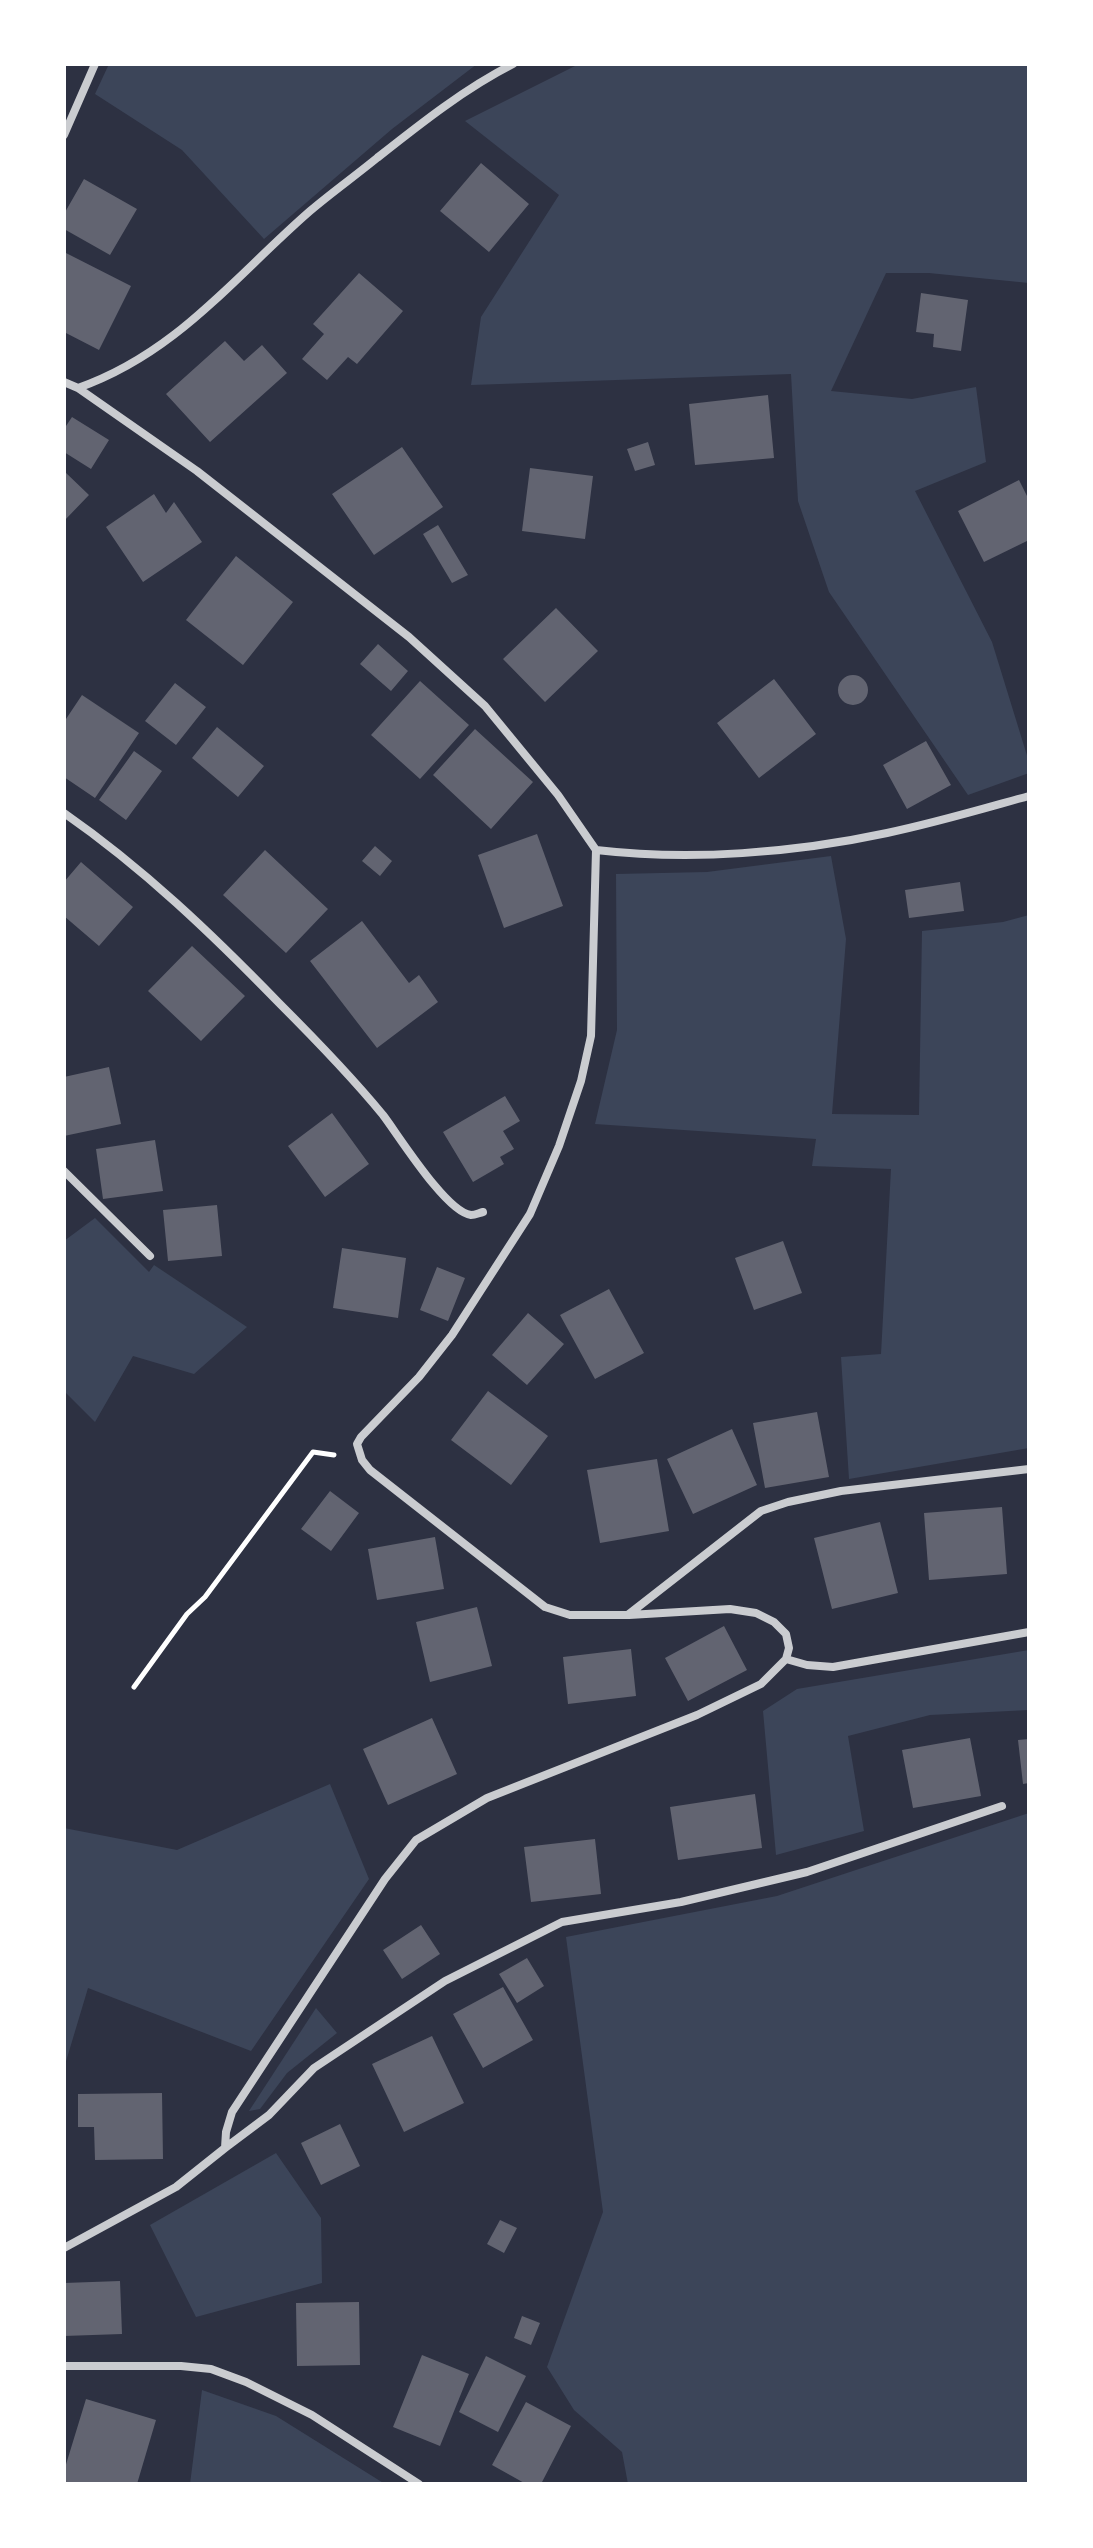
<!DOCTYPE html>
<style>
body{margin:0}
#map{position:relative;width:1093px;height:2548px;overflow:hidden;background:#2d3142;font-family:Karla,sans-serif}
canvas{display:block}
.frame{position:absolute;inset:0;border:66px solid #fff;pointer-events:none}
</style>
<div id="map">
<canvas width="1093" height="2548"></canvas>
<div class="frame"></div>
</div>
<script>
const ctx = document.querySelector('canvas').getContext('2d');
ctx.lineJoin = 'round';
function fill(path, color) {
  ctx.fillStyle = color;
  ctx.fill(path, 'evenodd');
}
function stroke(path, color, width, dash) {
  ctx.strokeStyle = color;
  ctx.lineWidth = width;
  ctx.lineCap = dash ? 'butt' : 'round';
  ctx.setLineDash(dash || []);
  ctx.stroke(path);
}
fill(new Path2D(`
 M109 64H477L392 129 264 239 182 150 95 94Z
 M579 64H1029V283L929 273H886L831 391 912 399 976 387 986 462 915 491 992 642 1029 762V773L968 795 829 592 798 501 791 374 471 385 481 317 559 195 465 121Z
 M831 856 846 939 832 1114 919 1115 922 931 1003 922 1029 915V1448L849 1479 841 1357 881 1354 891 1169 812 1166 816 1139 595 1124 617 1030 616 874 707 872Z
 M95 1218 149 1272 154 1265 247 1327 194 1374 133 1356 95 1422 64 1391V1241Z
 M1029 1650V1710L930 1715 848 1736 864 1831 776 1855 763 1711 797 1689Z
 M330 1784 369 1879 251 2051 88 1988 64 2068V1828L177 1850Z
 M1029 1813V2484H628L622 2452 574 2410 547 2367 603 2212 566 1937 777 1896Z
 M316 2008 337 2033 287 2073 260 2109 249 2111Z
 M276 2153 321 2218 322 2283 196 2317 150 2225Z
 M202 2390 276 2416 385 2484H190Z`), '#3c4559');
fill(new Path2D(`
 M481 163 529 204 489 252 440 211Z
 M84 179 137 209 110 255 64 229V214Z
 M64 252 131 286 99 350 64 332Z
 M359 273 403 311 357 364 348 357 327 380 302 359 324 334 313 324Z
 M921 293 968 300 961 351 933 347 934 334 916 332Z
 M225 341 244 361 262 345 287 373 210 442 166 394Z
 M768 395 774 458 695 465 689 404Z
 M72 417 109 440 91 469 64 452V429Z
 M648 442 655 465 635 471 627 449Z
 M402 447 443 507 374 555 332 494Z
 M530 468 593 476 585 539 522 531Z
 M64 471 89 495 64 521Z
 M1019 480 1029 500V540L984 562 958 511Z
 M154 494 166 513 174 502 202 542 143 582 106 527Z
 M438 525 468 575 452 583 423 534Z
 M236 556 293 602 243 665 186 620Z
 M556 608 598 651 545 702 503 659Z
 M378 644 408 671 391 691 360 664Z
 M838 690a15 15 0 1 1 30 0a15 15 0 1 1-30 0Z
 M774 679 816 734 759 778 717 723Z
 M420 681 469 725 420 779 371 735Z
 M175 683 206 707 176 745 145 721Z
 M82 695 139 733 95 798 64 777V722Z
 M217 727 264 766 238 797 192 758Z
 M475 729 533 782 491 829 433 775Z
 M926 741 951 785 907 809 883 765Z
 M134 751 162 771 126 820 99 800Z
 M537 834 563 906 504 928 478 855Z
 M375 846 392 861 380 876 362 861Z
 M265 850 328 909 286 953 223 895Z
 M81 862 133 907 99 946 64 916V882Z
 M960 882 964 911 909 918 905 890Z
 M362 921 409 983 419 975 438 1002 377 1048 310 961Z
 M192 946 245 996 201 1041 148 991Z
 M109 1067 121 1124 64 1136V1077Z
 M505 1096 520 1121 503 1131 514 1149 500 1157 504 1164 473 1182 443 1132Z
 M332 1113 369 1164 325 1197 288 1146Z
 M155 1140 163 1191 103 1199 96 1149Z
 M217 1205 222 1256 168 1261 163 1210Z
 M783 1241 802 1293 754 1310 735 1258Z
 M342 1248 406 1258 398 1318 333 1308Z
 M437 1267 465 1278 448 1321 420 1310Z
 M609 1289 644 1353 595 1379 560 1315Z
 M528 1313 564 1344 527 1385 492 1355Z
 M488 1391 548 1436 511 1485 451 1440Z
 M817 1412 829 1477 765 1488 753 1423Z
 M732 1429 757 1485 693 1514 667 1459Z
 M657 1459 669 1531 600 1543 587 1470Z
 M330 1491 359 1513 331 1551 301 1529Z
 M1002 1507 1007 1574 929 1580 924 1513Z
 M880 1522 898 1593 832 1609 814 1538Z
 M435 1537 444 1589 377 1600 368 1549Z
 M477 1607 492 1666 430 1682 416 1622Z
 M724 1626 747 1670 688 1701 665 1658Z
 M631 1649 636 1696 568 1704 563 1657Z
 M432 1718 457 1774 388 1805 363 1749Z
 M970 1738 981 1796 913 1808 902 1750Z
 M1029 1739V1783L1023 1784 1018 1740Z
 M755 1794 762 1848 678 1860 670 1807Z
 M595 1839 601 1894 531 1902 524 1847Z
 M421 1925 440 1954 402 1979 383 1950Z
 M527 1958 544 1986 517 2003 499 1974Z
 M503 1987 533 2040 483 2068 453 2014Z
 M432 2036 464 2103 404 2132 372 2064Z
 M162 2093 163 2159 95 2160 94 2127H78V2094Z
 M340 2124 360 2166 321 2185 301 2143Z
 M500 2220 517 2228 504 2253 487 2244Z
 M120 2281 122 2334 64 2336V2283Z
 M359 2302 360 2365 297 2366 296 2303Z
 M522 2316 540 2323 531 2345 514 2338Z
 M422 2355 469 2374 440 2446 393 2427Z
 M486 2356 526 2376 498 2432 459 2412Z
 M86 2399 156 2420 137 2484H64V2471Z
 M526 2402 571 2426 541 2484H526L492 2465Z`), '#626471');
stroke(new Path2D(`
 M134 1687 187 1614 205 1597 313 1452 334 1455`), '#fff', 5);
stroke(new Path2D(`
 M64 135 95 64
 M64 382 78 388 197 471 409 637 485 706 558 795 596 850 591 1036 581 1081 559 1146 530 1214 452 1335 419 1377 361 1437 357 1444 362 1460 370 1470 545 1607 570 1615H629L730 1609 756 1613 774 1622 786 1634 789 1648 786 1659 761 1684 697 1715 487 1798 416 1840 385 1879 232 2112 226 2132 225 2148 176 2187 64 2248
 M78 388C177 353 233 278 310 211 331 193 355 176 377 158 420 124 464 89 513 64
 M64 813C143 868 212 934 279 1003 315 1039 351 1076 383 1115 399 1136 446 1212 471 1215 475 1215 479 1213 483 1212
 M596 850C691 861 794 853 887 833 935 823 982 809 1029 796
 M64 1171 150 1256
 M629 1614 761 1511 788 1502 841 1491 1029 1469
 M786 1659 807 1665 833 1667 1029 1632
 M225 2148 269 2115 314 2068 445 1981 562 1922 681 1902 807 1872 1002 1806
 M64 2366H181L211 2369 246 2382 312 2415 419 2484`), '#caccd0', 8);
</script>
